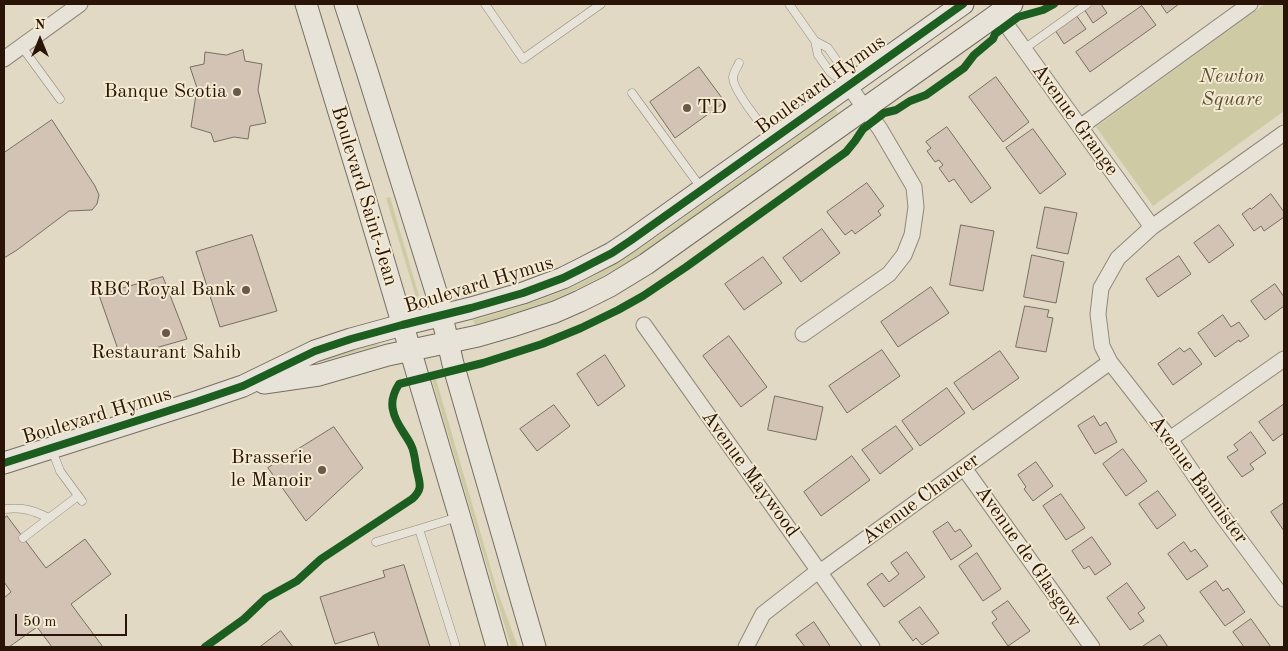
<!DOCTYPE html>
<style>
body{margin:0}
#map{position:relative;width:1288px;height:651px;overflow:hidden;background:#e1d9c4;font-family:"Old Standard TT",serif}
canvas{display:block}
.frame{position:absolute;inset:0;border:5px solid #291407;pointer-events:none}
.north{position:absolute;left:15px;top:15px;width:50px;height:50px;-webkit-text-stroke:4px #f3ead1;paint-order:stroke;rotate:0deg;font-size:14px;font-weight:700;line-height:20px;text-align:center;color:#291407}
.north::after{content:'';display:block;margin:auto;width:18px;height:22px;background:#291407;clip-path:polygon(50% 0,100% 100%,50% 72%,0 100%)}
.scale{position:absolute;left:15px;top:614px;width:112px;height:22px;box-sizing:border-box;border:2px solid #291407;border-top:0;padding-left:6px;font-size:15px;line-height:18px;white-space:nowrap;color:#291407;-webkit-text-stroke:4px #f3ead1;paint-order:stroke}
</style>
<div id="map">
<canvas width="1288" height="651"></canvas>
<div class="frame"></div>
<div class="north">N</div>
<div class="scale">50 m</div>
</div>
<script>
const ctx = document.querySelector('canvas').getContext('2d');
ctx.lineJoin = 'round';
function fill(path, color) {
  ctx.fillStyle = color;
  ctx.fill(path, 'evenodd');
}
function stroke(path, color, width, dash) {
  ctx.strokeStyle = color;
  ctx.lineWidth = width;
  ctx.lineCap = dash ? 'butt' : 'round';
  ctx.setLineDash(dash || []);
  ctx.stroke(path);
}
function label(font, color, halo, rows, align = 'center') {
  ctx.font = font + ' "Old Standard TT",serif';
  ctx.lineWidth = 4;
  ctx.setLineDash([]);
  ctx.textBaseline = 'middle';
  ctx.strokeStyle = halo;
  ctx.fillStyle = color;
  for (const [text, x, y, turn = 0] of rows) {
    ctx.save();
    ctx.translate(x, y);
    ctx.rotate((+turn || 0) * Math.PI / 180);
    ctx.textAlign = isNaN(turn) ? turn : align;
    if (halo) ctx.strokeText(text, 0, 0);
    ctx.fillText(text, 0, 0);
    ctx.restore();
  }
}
fill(new Path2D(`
 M1265 4H1284V111L1153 206 1096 127Z
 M835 109 838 113 642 253C610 273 577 291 542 304 520 312 497 318 475 325L473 320C509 310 544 300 578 284 619 264 656 238 693 211 741 177 788 143 835 109Z
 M390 197 419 296 416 297 386 198Z
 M378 340 379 345 324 361 321 360Z
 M436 379 497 590 518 647H511L432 380Z`), '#cecba4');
const building = new Path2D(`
 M1091 4H1101L1107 13 1093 23 1084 9Z
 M1161 4H1179L1167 13Z
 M1142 6 1156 25 1090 72 1076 52Z
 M1076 15 1086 29 1064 44 1055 30Z
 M243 50 245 61 262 64 258 90 266 123 250 126 248 139 234 137 214 142 211 133 191 127 197 88 190 67 204 64 205 52 226 55Z
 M699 67 725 102 675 138 650 102Z
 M996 77 1029 122 1003 142 969 97Z
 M52 120 95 186 99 195 97 204 92 210 69 211 17 250 4 258V153Z
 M947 127 991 188 971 203 954 179 949 182 939 168 943 165 939 160 935 162 927 151 931 148 926 142Z
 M1033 129 1066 174 1040 194 1006 148Z
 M867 183 884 206 878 211 881 215 855 234 852 230 845 235 827 212Z
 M1271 194 1284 212V217L1264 231 1261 226 1254 231 1242 214 1250 208 1251 209Z
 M1045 207 1077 213 1068 254 1037 248Z
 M961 225 994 231 983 291 950 285Z
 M1219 225 1234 245 1209 263 1194 243Z
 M822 229 840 253 801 282 783 258Z
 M252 235 277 311 220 327 196 252Z
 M1032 255 1064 262 1056 303 1024 297Z
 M1179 256 1191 274 1158 297 1146 279Z
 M763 257 782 283 744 310 725 284Z
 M163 277 187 339 121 358 99 295Z
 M1275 284 1284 297V306L1265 320 1251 301Z
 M931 287 949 313 898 347 881 322Z
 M1025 306 1049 310 1047 317 1053 318 1046 352 1016 347Z
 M1223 315 1231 327 1239 322 1249 336 1240 342 1239 340 1215 357 1198 333Z
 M729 336 767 387 741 407 703 356Z
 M1180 348 1184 352 1190 348 1202 364 1173 385 1158 364Z
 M882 350 900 376 847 413 829 386Z
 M1000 351 1019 378 973 410 954 383Z
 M605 355 625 386 598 406 577 374Z
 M947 388 965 413 920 446 902 421Z
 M775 396 823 407 816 440 768 430Z
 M554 405 570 426 537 451 520 429Z
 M1283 405 1284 407V433L1273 441 1259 422Z
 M1094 416 1100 426 1106 422 1117 442 1095 454 1078 426Z
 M896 426 913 449 880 474 862 450Z
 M334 427 363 468 306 521 268 468Z
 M1251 432 1266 453 1250 464 1254 469 1242 477 1227 457 1238 450 1234 445Z
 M1123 449 1147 481 1126 496 1103 464Z
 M852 456 870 480 821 516 804 492Z
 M1036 462 1053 486 1033 501 1024 489 1026 487 1018 475Z
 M1158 491 1176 515 1157 529 1139 504Z
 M1061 494 1085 528 1066 540 1043 506Z
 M1284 503V531L1271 512Z
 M7 516 46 568 85 539 111 574 71 604 103 647H52L37 627 9 647H4V598L11 592 4 582V519Z
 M948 522 955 532 960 529 972 546 951 560 933 532Z
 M1092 537 1111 564 1095 575 1089 566 1084 569 1072 551Z
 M1184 542 1191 552 1195 549 1208 566 1187 580 1168 554Z
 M907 552 925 577 884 607 867 584 882 573 889 582 899 574 891 563Z
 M977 553 1001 589 983 601 959 566Z
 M404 565 430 647H379L374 632 335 644 320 597 385 577 383 571Z
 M1216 581 1223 591 1228 588 1245 612 1225 626 1200 592Z
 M1127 583 1145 608 1138 613 1144 621 1130 630 1107 598Z
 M1008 601 1030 631 1008 646 992 623 997 619 992 612Z
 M920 607 939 633 922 645 916 638 913 641 899 622Z
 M1251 619 1271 647H1244L1233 632Z
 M814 622 830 646 829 647H805L796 635Z
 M281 631 293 647H260Z
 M1160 635 1168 647H1142Z`);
fill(building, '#d3c3b4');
stroke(building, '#766e62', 1);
const lane = new Path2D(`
 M485 4 523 59 601 4
 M789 4 815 41 818 55 830 72 846 84
 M815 41 828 48 840 65 848 84
 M22 47 60 99
 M1024 49 1087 4
 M739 63C737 68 733 73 733 78 733 90 763 127 772 138
 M632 93 702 189
 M52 450 60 471 82 501
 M4 509C23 507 32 510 49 518
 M23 538 78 496
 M376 542 419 529
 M456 647 419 529 458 517`);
const street = new Path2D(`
 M998 13 1152 227
 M4 59 80 4
 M1080 127 1250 4
 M1284 133 1152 227 1118 258 1101 288 1098 314 1102 346 1110 362 1170 439 1220 513 1284 599
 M644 325 811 560 872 647
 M803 334 889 274 904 255 912 235 916 207 914 187 880 129 848 85
 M1170 439 1284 359
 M964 468 1092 647
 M746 647 763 614 813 575 820 572 1110 362`);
const secondary = new Path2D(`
 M306 4 363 191 463 528 497 647
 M345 4 367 71 437 295 453 364 535 647
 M264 383 319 375 388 355 478 336 509 327 555 312 580 301 610 286 646 264 1012 4
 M4 463 196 402 243 386 315 351 351 339 402 325 471 308 523 293 563 278 579 270 612 253 630 241 963 4`);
stroke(lane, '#90897b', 9);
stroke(street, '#90897b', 17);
stroke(secondary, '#766e62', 23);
stroke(lane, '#e7e3d8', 8);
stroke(street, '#e7e3d8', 15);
stroke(secondary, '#e7e3d8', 21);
stroke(new Path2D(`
 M4 463 196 402 243 386 315 351 351 339 402 325 471 308 523 293 563 278 579 270 612 253 630 241 963 4
 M205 647 244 619 266 598 297 581 321 559 412 499C423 489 420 484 417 471 415 462 415 453 411 445 405 433 395 423 393 410 391 402 394 392 399 384L483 363 542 344 581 328 618 310 643 296 686 267 846 152 855 141 863 129 884 113 896 110 910 101 926 95 964 68 974 55 993 39 995 34 1018 17 1043 10 1054 4`), '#1b5e20', 8);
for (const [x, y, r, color] of [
 [237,92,5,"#695949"],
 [687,108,5,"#695949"],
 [246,290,5,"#695949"],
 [166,333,5,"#695949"],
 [322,470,5,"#695949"]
]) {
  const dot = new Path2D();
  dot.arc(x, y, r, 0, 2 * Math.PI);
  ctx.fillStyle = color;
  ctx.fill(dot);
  stroke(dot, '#f3ead1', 2);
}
label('italic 20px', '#5e5035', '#f3ead1', [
 ["Newton",1232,77],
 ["Square",1232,100]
]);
label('20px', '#291407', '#f3ead1', [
 ["Boulevard Hymus",821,85,-36],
 ["Avenue Grange",1075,120,54],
 ["Boulevard Saint-Jean",364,196,73],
 ["Boulevard Hymus",479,285,-17],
 ["Boulevard Hymus",97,416,-17],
 ["Avenue Maywood",750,474,54],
 ["Avenue Bannister",1198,480,54],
 ["Avenue Chaucer",921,499,-36],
 ["Avenue de Glasgow",1028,557,55]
]);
label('20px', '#291407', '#f3ead1', [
 ["Banque Scotia",227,92],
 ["TD",697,108,"left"],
 ["RBC Royal Bank",236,290],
 ["Restaurant Sahib",166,353,"center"],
 ["Brasserie",312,458],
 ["le Manoir",312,481]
], 'right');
</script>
